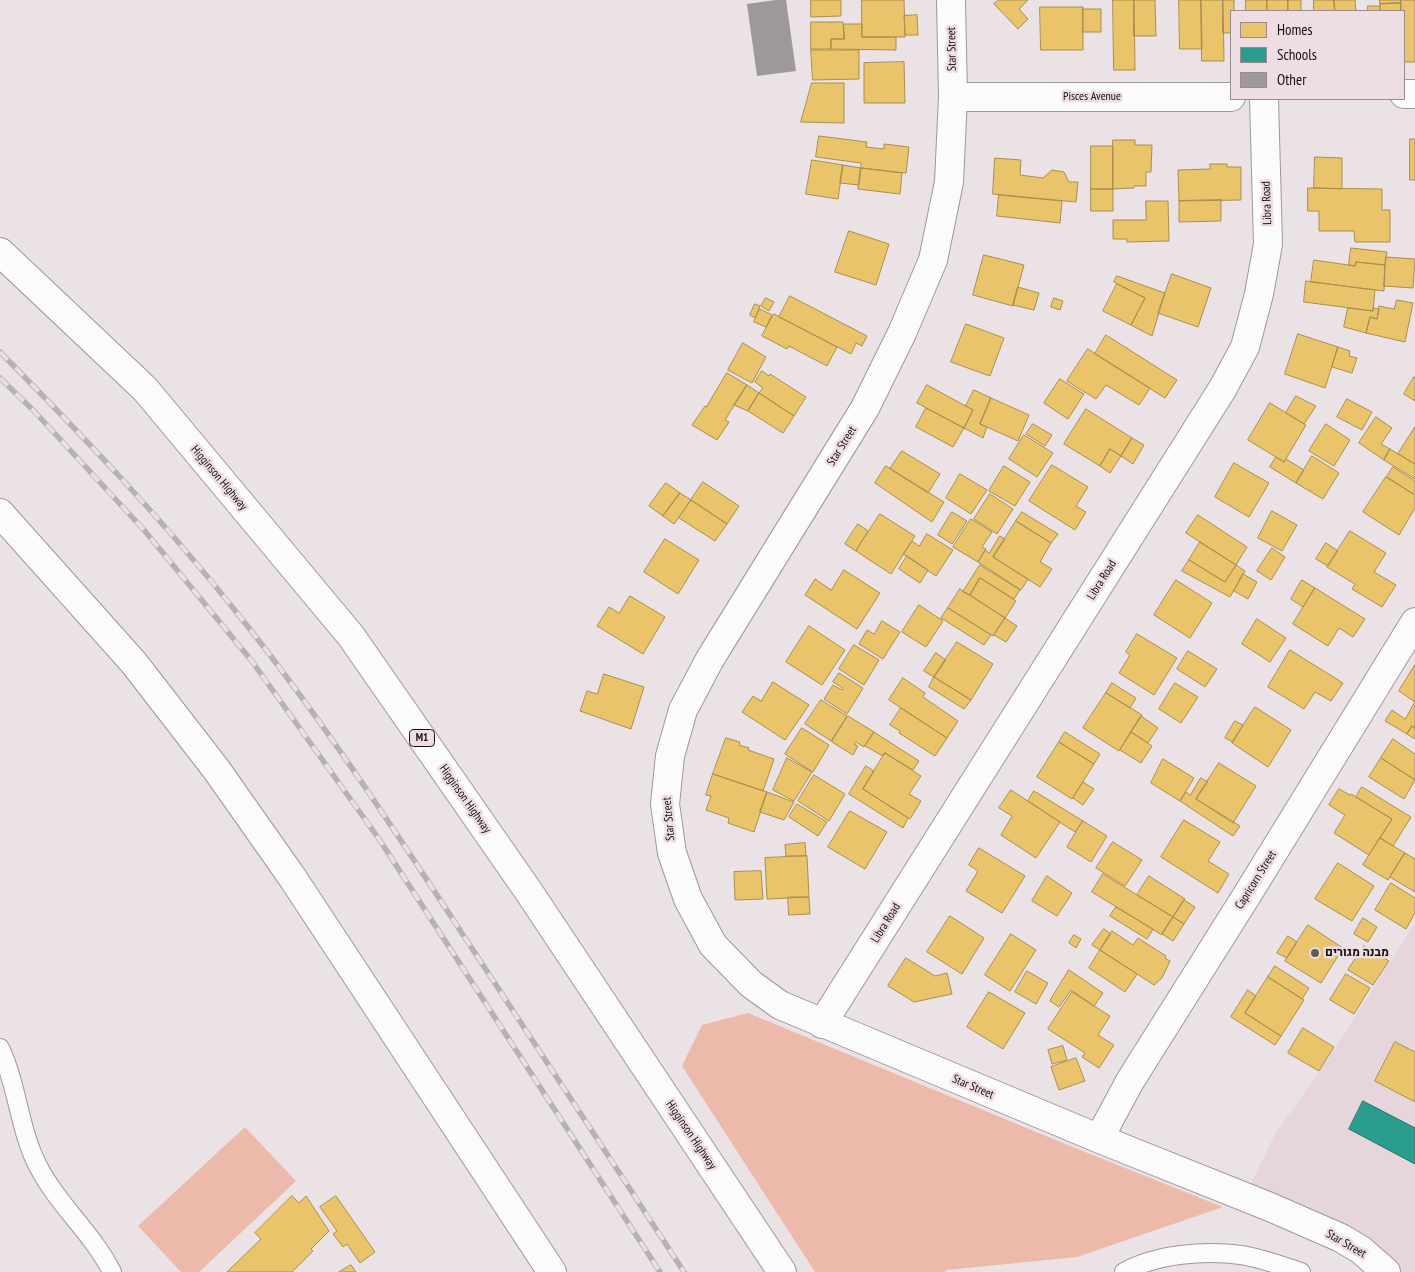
<!DOCTYPE html>
<meta charset="utf-8">
<style>
body{margin:0}
#map{position:relative;width:1415px;height:1272px;overflow:hidden;background:#eae2e4;font-family:"PT Sans Narrow",sans-serif}
canvas{display:block}
.legend{position:absolute;left:1230px;top:10px;width:175px;height:90px;box-sizing:border-box;background:#eedee3;border:1px solid #978c8f;margin:0;padding:6px 9px;list-style:none;font-size:15px;color:#151011}
.legend li{display:flex;align-items:center;gap:10px;height:25px}
.legend b{width:25px;border:1px solid #978c8f}
</style>
<div id="map">
<canvas width="1415" height="1272"></canvas>
<ul class="legend">
<li><b style="height:14px;background:#e9c46a"></b>Homes</li>
<li><b style="height:14px;background:#2a9d8f"></b>Schools</li>
<li><b style="height:14px;background:#9e989a"></b>Other</li>
</ul>
</div>
<script>
const ctx = document.querySelector('canvas').getContext('2d');
ctx.lineJoin = 'round';
function fill(path, color) {
  ctx.fillStyle = color;
  ctx.fill(path, 'evenodd');
}
function stroke(path, color, width, dash) {
  ctx.strokeStyle = color;
  ctx.lineWidth = width;
  ctx.lineCap = dash ? 'butt' : 'round';
  ctx.setLineDash(dash || []);
  ctx.stroke(path);
}
function label(font, color, halo, rows, align = 'center') {
  ctx.font = font + ' "PT Sans Narrow",Heebo,sans-serif';
  ctx.lineWidth = 5;
  ctx.setLineDash([]);
  ctx.textBaseline = 'middle';
  ctx.strokeStyle = halo;
  ctx.fillStyle = color;
  for (const [text, x, y, turn = 0] of rows) {
    ctx.save();
    ctx.translate(x, y);
    ctx.rotate((+turn || 0) * Math.PI / 180);
    ctx.textAlign = isNaN(turn) ? turn : align;
    if (halo) ctx.strokeText(text, 0, 0);
    ctx.fillText(text, 0, 0);
    ctx.restore();
  }
}
fill(new Path2D(`
 M1415 923V1272H1388L1245 1196 1276 1132 1319 1073Z`), '#e6d5da');
fill(new Path2D(`
 M748 1013 1070 1146 1223 1207 1077 1257 947 1270 944 1272H815L682 1066 702 1025Z
 M245 1127 296 1181 199 1272H181L138 1226Z`), '#ecb9aa');
const homes = new Path2D(`
 M811 0H841V16L811 17Z
 M862 0H904L905 37H862Z
 M999 0H1028L1019 9 1028 19 1018 29 994 4Z
 M1113 0H1134L1135 70H1114Z
 M1134 0H1155L1156 36H1134Z
 M1179 0H1201L1202 49H1180Z
 M1201 0H1223L1224 61H1202Z
 M1223 0H1234V11H1231V33H1223Z
 M1246 0H1267V11H1246Z
 M1267 0H1288V11H1267Z
 M1288 0H1301V11H1288Z
 M1314 0H1334L1335 11H1314Z
 M1334 0H1355L1356 11H1335Z
 M1380 0H1401V3L1380 4Z
 M1401 0H1415V62H1404V11H1401Z
 M1401 3V11H1380V4Z
 M1368 6H1380V11H1368Z
 M1040 7H1083V50H1041Z
 M1083 9H1101V32H1083Z
 M917 15 918 35H905L904 16Z
 M811 22H843L844 39H831V49H811Z
 M844 24H862V37H896V50L831 49V39H844Z
 M811 50H859V79L813 80Z
 M904 62 905 103H864V63Z
 M812 83H844V123L801 122Z
 M819 136 867 142 866 147 884 149V144L909 147 906 173 861 168V163L816 157Z
 M1410 139H1415V180H1410Z
 M1113 140H1135V145H1152L1151 172H1146V186H1134V188L1113 189Z
 M1091 146H1113V189H1091Z
 M1315 157 1342 158V189L1314 188Z
 M995 158 1021 160 1020 175 1043 178 1052 170 1064 172 1069 182H1078L1076 202 993 194Z
 M812 160 843 165 838 199 806 194Z
 M1210 164H1227V167H1241V200L1179 201 1178 170 1210 169Z
 M843 165 861 168 859 185 840 183Z
 M861 168 902 173 900 194 858 189Z
 M1308 188 1382 189V210H1390V242H1355L1354 231H1319V211H1308Z
 M1091 189H1113V211H1091Z
 M999 195 1062 201 1060 223 997 216Z
 M1221 200V221L1179 222V201Z
 M1146 201H1168L1169 241 1127 242V239H1113V220H1146Z
 M849 231 889 244 876 285 835 272Z
 M1351 248 1387 252 1385 265 1356 262 1355 266 1349 265Z
 M984 255 1024 265 1013 306 973 295Z
 M1386 257 1415 259 1413 288 1384 286Z
 M1314 260 1355 266 1356 262 1385 265 1384 291 1311 282Z
 M1172 274 1211 288 1198 327 1158 313Z
 M1117 276 1165 293 1152 336 1131 325 1145 298 1114 282Z
 M1306 281 1375 290 1373 311 1304 302Z
 M1117 284 1145 298 1131 325 1103 311Z
 M1018 287 1039 293 1034 310 1013 305Z
 M790 296 867 336 862 346 856 343 851 354 779 317Z
 M766 298 774 302 769 311 761 306Z
 M1054 298 1063 301 1060 310 1051 307Z
 M1397 300 1413 303 1405 342 1366 333 1370 317 1377 319 1379 306 1394 309Z
 M755 304 760 306 755 318 750 315Z
 M1348 308 1373 311V308L1379 309 1377 319 1370 317 1366 333 1344 327Z
 M760 309 772 315 766 327 754 322Z
 M774 314 837 347 827 366 789 346 787 349 762 336Z
 M966 324 1004 338 990 376 951 362Z
 M1298 334 1338 347 1325 388 1285 374Z
 M1106 335 1177 380 1165 398 1095 354Z
 M743 343 766 357 752 383 728 370Z
 M1338 347 1350 351 1349 356 1357 358 1352 373 1332 367Z
 M1088 349 1150 388 1139 405 1106 385 1096 399 1067 381Z
 M762 371 769 376 770 374 806 397 794 416 759 393 763 388 755 382Z
 M727 373 747 385 725 420 729 422 717 440 692 425 705 406 706 407Z
 M1414 377 1415 378V401L1404 394Z
 M1060 379 1084 394 1068 419 1044 403Z
 M747 385 759 393 748 411 734 405Z
 M927 385 973 410 964 428 917 403Z
 M974 390 991 398 980 424 987 427 983 438 964 428 973 410 966 406Z
 M759 393 794 416 783 433 748 411Z
 M1296 396 1316 406 1304 424 1286 413Z
 M991 398 1029 415 1018 441 980 424Z
 M1347 399 1372 412 1362 430 1337 417Z
 M1270 403 1306 425 1284 462 1248 440Z
 M926 408 964 428 953 447 916 427Z
 M1086 409 1132 438 1121 456 1110 449 1100 466 1064 444Z
 M1376 417 1392 428 1381 444 1390 449 1384 460 1359 443Z
 M1033 424 1052 435 1045 446 1026 434Z
 M1326 424 1350 440 1334 466 1309 451Z
 M1415 427V464L1398 454Z
 M1024 435 1053 453 1037 477 1009 459Z
 M1132 438 1144 445 1133 464 1121 456Z
 M1110 449 1121 456 1110 473 1100 466Z
 M1390 449 1415 464V479L1384 460Z
 M902 451 940 474 928 493 890 469Z
 M1312 456 1339 473 1323 499 1296 483Z
 M1276 457 1284 462 1286 459 1304 470 1296 483 1270 467Z
 M1234 463 1269 483 1249 517 1215 497Z
 M1052 465 1088 487 1076 506 1086 512 1075 530 1029 501Z
 M886 466 944 502 932 522 875 483Z
 M1004 466 1030 482 1015 506 989 491Z
 M1393 467 1415 481V491L1413 494 1387 477Z
 M960 474 987 490 971 514 946 498Z
 M1386 477 1415 495V508L1399 535 1363 512Z
 M703 482 739 506 727 524 691 500Z
 M666 483 680 493 663 516 649 506Z
 M680 493 691 500 674 524 663 516Z
 M990 494 1013 509 997 534 974 519Z
 M691 500 727 524 715 541 679 518Z
 M1272 511 1297 525 1282 551 1258 538Z
 M952 512 967 521 952 544 938 535Z
 M1022 512 1058 534 1051 543 1016 521Z
 M880 514 915 536 891 574 856 551Z
 M1198 515 1247 547 1236 565 1186 533Z
 M971 519 992 532 982 547 986 549 978 562 953 547Z
 M1016 521 1051 543 1040 562 1052 569 1040 587 993 557Z
 M858 524 868 531 856 551 845 544Z
 M1350 531 1386 553 1374 572 1396 585 1382 607 1352 589 1355 584 1327 567Z
 M927 534 953 550 936 576 903 554 912 541 919 546Z
 M1000 536 1005 539 993 557 1028 579 1021 590 978 562 985 550 989 553Z
 M665 539 699 560 678 594 644 572Z
 M1200 542 1236 565 1225 582 1189 560Z
 M1326 543 1338 551 1328 566 1316 559Z
 M1272 548 1285 557 1271 580 1257 571Z
 M907 556 928 570 920 583 899 569Z
 M1189 560 1225 582 1236 565 1245 571 1230 597 1182 571Z
 M980 565 1020 590 1014 599 980 578 970 595 963 592Z
 M844 570 880 593 857 629 805 595 815 579 831 590Z
 M1243 574 1257 582 1248 599 1234 591Z
 M980 578 1016 601 1005 618 970 595Z
 M1176 580 1212 603 1190 638 1154 615Z
 M1302 580 1315 588 1303 607 1291 599Z
 M1315 588 1365 619 1353 637 1339 628 1328 646 1293 624Z
 M960 589 1005 618 993 636 948 608Z
 M630 596 665 617 643 654 597 626 609 607 619 613Z
 M919 605 943 621 926 647 902 632Z
 M948 608 991 635 984 645 941 618Z
 M1005 618 1017 626 1006 642 994 635Z
 M1257 619 1286 638 1270 662 1242 644Z
 M882 621 900 632 883 659 859 644 867 630 874 634Z
 M809 626 845 650 822 685 786 662Z
 M1137 634 1177 658 1154 695 1119 673 1130 655 1126 652Z
 M957 642 993 664 971 700 934 677Z
 M854 645 879 660 864 685 839 669Z
 M1290 650 1343 683 1331 701 1315 692 1304 709 1268 687Z
 M1188 651 1217 669 1205 687 1177 669Z
 M936 653 946 660 934 677 924 671Z
 M1415 665V702L1399 691Z
 M839 673 863 688 847 714 824 699 833 685 842 690 843 688 833 682Z
 M604 674 644 687 631 729 580 711 587 691 597 694Z
 M934 677 971 700 964 709 929 687Z
 M903 678 925 693 923 697 958 721 947 738 889 700Z
 M773 682 809 705 785 740 742 712 753 696 761 701Z
 M1112 683 1136 698 1130 708 1106 693Z
 M1175 683 1198 697 1181 723 1159 709Z
 M1106 693 1142 715 1119 751 1083 728Z
 M821 700 847 716 831 741 805 724Z
 M1415 702V728L1412 726 1407 734 1385 721 1392 710 1405 719Z
 M1255 707 1291 730 1268 767 1232 743Z
 M901 708 947 738 935 756 899 733 900 731 890 725Z
 M848 716 874 732 864 747 856 742 854 744 858 746 853 755 832 742Z
 M1141 716 1158 728 1148 743 1131 732Z
 M1235 721 1243 725 1233 742 1225 738Z
 M1412 726 1415 728V739L1407 734Z
 M802 728 829 745 813 772 785 754Z
 M874 732 919 761 913 770 885 753 883 756 865 746Z
 M1065 732 1100 754 1094 764 1059 742Z
 M1131 732 1152 746 1141 763 1120 750Z
 M726 738 740 742 739 745 749 748 748 750 774 759 763 791 713 774Z
 M1393 739 1415 754V780L1381 758Z
 M1059 742 1094 764 1072 799 1037 777Z
 M885 753 921 776 909 794 921 801 910 819 863 789Z
 M787 758 812 772 794 801 773 790Z
 M1381 758 1415 780 1404 799 1369 777Z
 M1163 759 1194 778 1180 801 1151 783Z
 M1219 763 1256 786 1233 823 1196 799Z
 M866 766 874 771 863 789 908 818 903 828 849 794Z
 M713 774 767 792 754 832 728 823 729 818 706 810 711 796 706 795Z
 M814 775 845 794 829 821 798 801Z
 M1201 778 1208 782 1196 799 1240 826 1233 836 1180 801 1186 792 1190 795Z
 M1083 782 1094 789 1083 805 1073 798Z
 M1362 787 1411 817 1393 846 1380 838 1392 819 1356 797Z
 M1339 789 1350 795 1351 794 1392 819 1369 855 1334 833 1345 815 1329 805Z
 M1011 790 1060 822 1036 858 1001 835 1012 816 999 808Z
 M1034 791 1083 821 1075 832 1028 801Z
 M767 792 794 802 784 820 760 812Z
 M797 804 827 822 818 836 789 817Z
 M850 811 887 832 865 869 828 847Z
 M1184 820 1220 842 1208 861 1229 874 1218 893 1161 857Z
 M1083 821 1107 836 1091 862 1067 847Z
 M1380 838 1405 853 1388 880 1363 865Z
 M1113 842 1142 860 1125 886 1096 868Z
 M805 843 806 856H786L785 845Z
 M979 848 1025 876 1002 913 966 891 978 871 969 865Z
 M1405 853 1415 859V892L1390 877Z
 M807 856 809 897 767 899 765 858Z
 M1338 863 1374 886 1352 921 1315 899Z
 M761 871 763 899 735 900 734 872Z
 M1103 874 1173 917 1162 935 1092 892Z
 M1047 876 1072 893 1057 916 1032 901Z
 M1149 876 1185 899 1173 917 1137 895Z
 M1391 883 1415 898V913L1406 929 1375 910Z
 M788 897H809L810 914 789 915Z
 M1184 900 1195 907 1184 924 1173 917Z
 M1116 907 1153 929 1147 939 1110 916Z
 M950 916 984 938 962 974 927 952Z
 M1173 917 1184 924 1173 941 1162 934Z
 M1363 918 1377 927 1368 942 1354 934Z
 M1308 925 1343 948 1321 983 1285 961Z
 M1104 929 1111 934 1100 950 1092 945Z
 M1112 931 1133 945 1138 938 1166 956 1165 958 1170 961 1162 978 1154 985 1100 950Z
 M1011 934 1036 950 1010 991 985 975Z
 M1074 935 1081 939 1076 948 1069 943Z
 M1288 936 1297 942 1287 958 1277 953Z
 M1364 946 1389 961 1373 985 1348 970Z
 M1100 950 1137 974 1125 992 1089 968Z
 M906 958 935 976 947 973 952 994 914 1002 888 986Z
 M1275 966 1309 988 1302 999 1268 977Z
 M1069 970 1103 993 1094 1006 1071 990 1059 1007 1050 1001Z
 M1027 971 1048 983 1036 1004 1015 992Z
 M1346 974 1370 988 1354 1014 1330 1000Z
 M1268 977 1304 1000 1281 1036 1245 1013Z
 M1248 990 1256 996 1245 1013 1281 1036 1275 1045 1231 1017Z
 M989 992 1025 1013 1003 1049 967 1027Z
 M1072 992 1110 1016 1098 1035 1114 1045 1099 1068 1082 1057 1085 1053 1048 1029Z
 M1303 1028 1334 1047 1319 1071 1288 1053Z
 M1395 1042 1415 1052V1102L1375 1081Z
 M1063 1046 1067 1060 1052 1064 1048 1050Z
 M1076 1058 1085 1081 1059 1090 1051 1067Z
 M292 1196 299 1203 306 1196 329 1231 311 1249 313 1251 292 1272H227L261 1239 255 1233Z
 M336 1196 375 1252 360 1263 347 1244 343 1247 333 1234 337 1231 320 1207Z
 M351 1265 356 1272H339Z`);
fill(homes, '#e9c46a');
stroke(homes, '#a98e4f', 1);
const schools = new Path2D(`
 M1363 1101 1415 1128V1164L1349 1129Z`);
fill(schools, '#2a9d8f');
stroke(schools, '#247369', 1);
fill(new Path2D(`
 M776 0H786L796 71 757 76 747 4Z`), '#9e989a');
const service = new Path2D(`
 M0 1048C18 1086 19 1131 39 1168 59 1206 93 1234 112 1272
 M1124 1272C1156 1254 1205 1250 1241 1255 1261 1258 1282 1266 1301 1272`);
const minor = new Path2D(`
 M951 0 953 97 949 182 933 260 902 333 865 408 710 659 683 710 670 756 665 804 672 853 688 899 713 945 751 984 780 1005 1100 1139 1270 1207 1341 1238 1361 1250 1386 1272
 M1404 94H1415
 M953 97H1231
 M822 1024 1223 388 1245 347 1259 294 1268 244 1264 99
 M1100 1139 1108 1122 1130 1081 1247 895 1415 622`);
const trunk = new Path2D(`
 M0 252 145 389 351 636 529 892 782 1272
 M0 513 134 663 216 769 292 877 552 1272`);
stroke(service, '#9e9799', 20);
stroke(minor, '#9e9799', 30);
stroke(trunk, '#9e9799', 30);
stroke(service, '#fcfbfb', 18);
stroke(minor, '#fcfbfb', 28);
stroke(trunk, '#fcfbfb', 28);
const rail = new Path2D(`
 M0 352C83 436 164 521 237 613 324 721 399 837 475 953 545 1060 615 1165 684 1272
 M0 378 34 411 144 530 251 660 379 839 660 1272`);
stroke(rail, '#b4b2b3', 5.5);
stroke(rail, '#eedee3', 4, [11]);
for (const [x, y, r, color] of [
 [1315,953,5,"#605a5b"]
]) {
  const dot = new Path2D();
  dot.arc(x, y, r, 0, 2 * Math.PI);
  ctx.fillStyle = color;
  ctx.fill(dot);
  stroke(dot, '#eedee3', 2);
}
for (const [x, y, w] of [
 [422,738,25]
]) {
  const box = new Path2D();
  box.roundRect(x - w / 2, y - 8.5, w, 17, 4);
  ctx.fillStyle = '#eedee3';
  ctx.fill(box);
  stroke(box, '#151011', 1);
}
label('bold 11px', '#151011', null, [
 ["M1",422,738]
]);
label('12px', '#151011', '#eedee3', [
 ["Star Street",952,49,-91],
 ["Pisces Avenue",1092,97],
 ["Libra Road",1267,203,-92],
 ["Star Street",842,446,-58],
 ["Higginson Highway",219,478,50],
 ["Libra Road",1102,580,-58],
 ["Higginson Highway",465,799,55],
 ["Star Street",669,819,-95],
 ["Capricorn Street",1256,880,-58],
 ["Libra Road",886,923,-58],
 ["Star Street",973,1087,23],
 ["Higginson Highway",691,1135,56],
 ["Star Street",1346,1244,30]
]);
label('bold 12px', '#151011', '#eedee3', [
 ["מבנה מגורים",1325,953]
], 'left');
</script>
